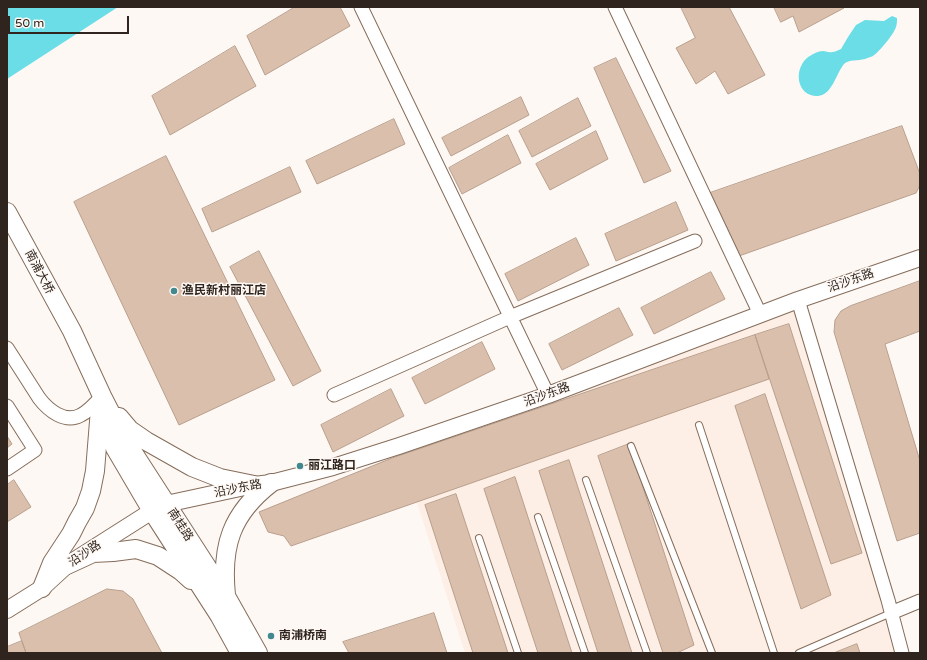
<!DOCTYPE html>
<meta charset="utf-8">
<style>
body{margin:0}
#map{position:relative;width:927px;height:660px;overflow:hidden;background:#fef8f4;font-family:"Varela Round",sans-serif}
canvas{display:block}
.frame{position:absolute;inset:0;border:8px solid #2f251e;pointer-events:none}
.scale{position:absolute;left:8px;top:16px;width:121px;height:18px;box-sizing:border-box;border:2px solid #2f251e;border-top:0;padding-left:5px;font-size:12px;line-height:14px;white-space:nowrap;color:#2f251e;-webkit-text-stroke:3px #fef8f4;paint-order:stroke}
</style>
<div id="map">
<canvas width="927" height="660"></canvas>
<div class="frame"></div>
<div class="scale">50 m</div>
</div>
<script>
const ctx = document.querySelector('canvas').getContext('2d');
ctx.lineJoin = 'round';
function fill(path, color) {
  ctx.fillStyle = color;
  ctx.fill(path, 'evenodd');
}
function stroke(path, color, width, dash) {
  ctx.strokeStyle = color;
  ctx.lineWidth = width;
  ctx.lineCap = dash ? 'butt' : 'round';
  ctx.setLineDash(dash || []);
  ctx.stroke(path);
}
function label(font, color, halo, rows, align = 'center') {
  ctx.font = font + ' "Varela Round","Noto Sans SC",sans-serif';
  ctx.lineWidth = 3;
  ctx.setLineDash([]);
  ctx.textBaseline = 'middle';
  ctx.strokeStyle = halo;
  ctx.fillStyle = color;
  for (const [text, x, y, turn = 0] of rows) {
    ctx.save();
    ctx.translate(x, y);
    ctx.rotate((+turn || 0) * Math.PI / 180);
    ctx.textAlign = isNaN(turn) ? turn : align;
    if (halo) ctx.strokeText(text, 0, 0);
    ctx.fillText(text, 0, 0);
    ctx.restore();
  }
}
fill(new Path2D(`
 M798 300 902 653H465L399 446Z`), '#fdefe5');
fill(new Path2D(`
 M7 7H118L7 79Z
 M892 16 897 18C897 21 897 24 896 27 894 34 879 52 873 56 871 57 867 58 865 59 858 61 849 59 844 64 836 74 832 95 818 96 797 97 793 70 807 58 811 55 817 51 823 51 826 51 829 53 832 52 835 52 838 50 841 49L848 37 856 25 865 20 884 21Z`), '#6bdde7');
const building = new Path2D(`
 M295 7H340L350 26 265 75 247 36Z
 M681 7H729L765 75 728 94 715 71 696 84 676 48 695 38Z
 M774 7H843L844 8 799 32 793 16 781 22Z
 M235 46 256 86 170 135 152 96Z
 M616 58 671 171 644 183 594 68Z
 M521 97 529 115 451 156 442 138Z
 M578 98 591 126 532 157 519 131Z
 M394 119 405 144 317 184 306 161Z
 M902 126 920 174V185L916 193 739 256 710 193Z
 M596 131 608 159 550 190 536 164Z
 M508 135 521 163 462 194 449 168Z
 M166 156 275 380 179 425 74 202Z
 M290 167 301 192 212 232 202 209Z
 M676 202 688 230 616 261 605 234Z
 M576 238 589 265 518 301 505 274Z
 M259 251 321 371 293 386 230 267Z
 M711 272 725 299 654 334 641 308Z
 M920 281V331L885 344 920 461V533L897 541 834 332 835 320 841 311 850 306Z
 M619 308 633 335 562 370 549 344Z
 M789 324 862 553 831 564 755 335Z
 M755 335 769 379 291 546 284 536 268 532 259 512 392 458Z
 M482 342 495 369 425 404 412 378Z
 M391 389 404 416 333 452 321 425Z
 M765 394 831 595 801 609 735 406Z
 M7 436 12 444 7 448Z
 M629 444 694 645 677 653H663L598 456Z
 M569 460 632 653H598L539 471Z
 M515 477 572 653H538L484 489Z
 M14 480 31 507 7 522V485Z
 M456 494 508 653H473L425 505Z
 M107 589 123 591 133 599 162 653H26L19 633Z
 M434 613 447 653H349L343 642Z
 M22 641 26 653H7V647Z
 M857 644 860 653H834Z`);
fill(building, '#dabfac');
stroke(building, '#b99f8c', 1);
const service = new Path2D(`
 M699 425 774 653
 M631 446 712 653
 M586 480 647 653
 M538 517 585 653
 M479 538 518 653
 M799 653 891 613`);
const minor = new Path2D(`
 M361 7 548 395
 M615 7 760 314
 M798 300 888 600 902 653
 M7 348 39 398C48 410 65 424 81 415 89 411 96 403 102 396
 M334 395 510 317 695 241
 M7 406 35 450 7 469
 M891 613 920 601`);
const tertiary = new Path2D(`
 M7 610 42 588 67 565 152 511 166 504 254 485 271 483 333 467 399 446 548 395 798 300 920 258`);
const secondary = new Path2D(`
 M7 212 72 331 102 396 123 437 227 598 258 653
 M119 417 130 430 146 441 192 467 220 478 254 485
 M109 424 115 448 152 511 219 615 240 653
 M67 565 93 553 113 552 136 549 158 556 181 571 191 580
 M42 588 52 563 71 534 77 522 85 508 91 491 95 471 100 409
 M226 595C221 546 231 514 271 483`);
stroke(service, '#856d5b', 8);
stroke(minor, '#856d5b', 15);
stroke(tertiary, '#856d5b', 18);
stroke(secondary, '#856d5b', 20);
stroke(service, '#fff', 6);
stroke(minor, '#fff', 13);
stroke(tertiary, '#fff', 16);
stroke(secondary, '#fff', 18);
for (const [x, y, r, color] of [
 [174,291,4,"#41888f"],
 [300,466,4,"#41888f"],
 [271,636,4,"#41888f"]
]) {
  const dot = new Path2D();
  dot.arc(x, y, r, 0, 2 * Math.PI);
  ctx.fillStyle = color;
  ctx.fill(dot);
  stroke(dot, '#fef8f4', 1.5);
}
label('12px', '#2f251e', '#fef8f4', [
 ["南浦大桥",39,272,62],
 ["沿沙东路",851,281,-19],
 ["沿沙东路",547,395,-20],
 ["沿沙东路",238,489,-11],
 ["南桂路",180,525,57],
 ["沿沙路",85,554,-34]
]);
label('bold 12px', '#2f251e', '#fef8f4', [
 ["渔民新村丽江店",182,291],
 ["丽江路口",308,466],
 ["南浦桥南",279,636]
], 'left');
</script>
